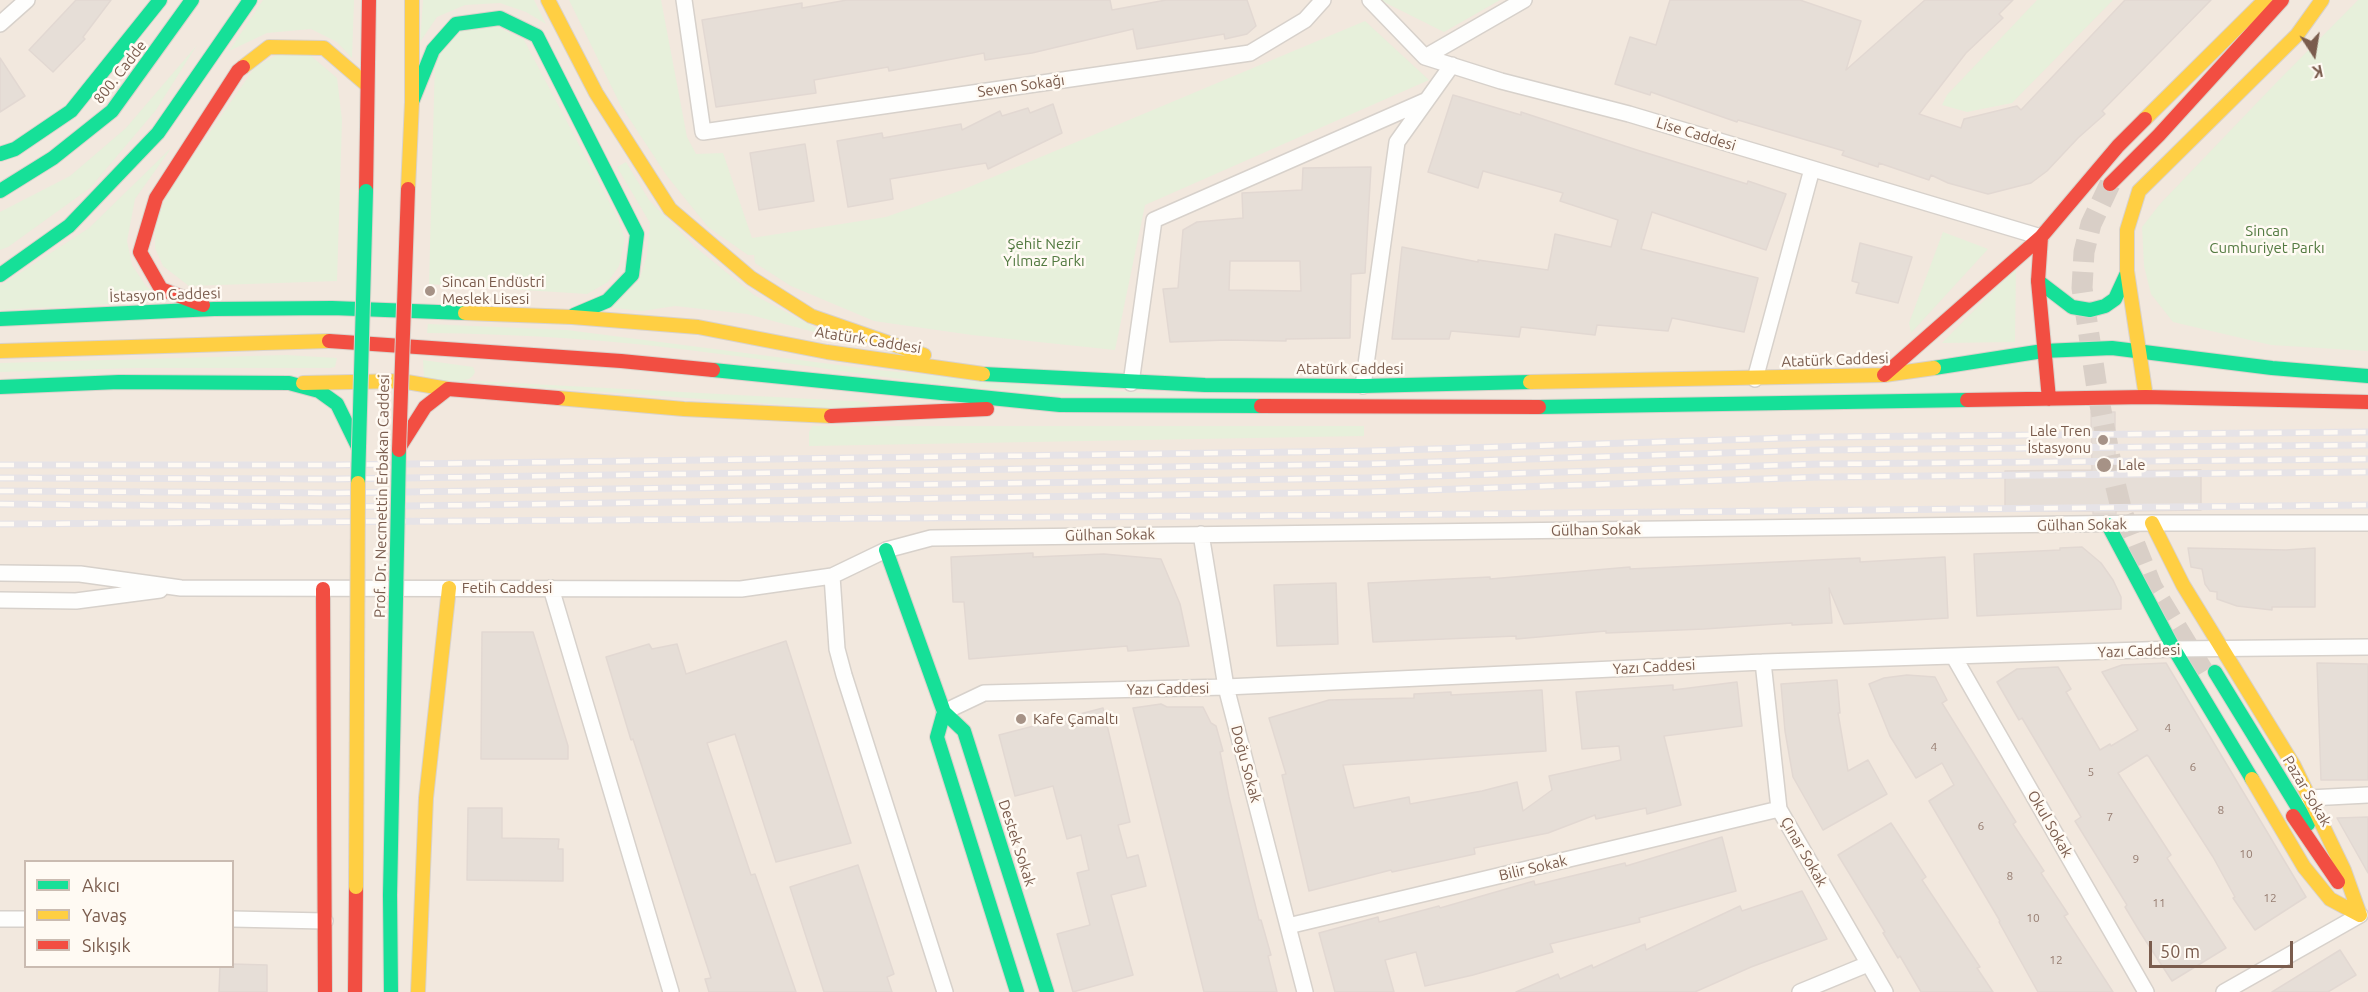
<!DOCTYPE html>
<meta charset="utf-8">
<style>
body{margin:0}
#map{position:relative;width:2368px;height:992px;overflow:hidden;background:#f9f5f0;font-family:Ubuntu,sans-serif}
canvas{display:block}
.legend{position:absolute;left:24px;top:860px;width:210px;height:108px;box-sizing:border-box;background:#fffaf3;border:2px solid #cabbb1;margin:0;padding:8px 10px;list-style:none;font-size:18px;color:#7a5c4d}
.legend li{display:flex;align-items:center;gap:12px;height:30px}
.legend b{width:30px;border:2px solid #cabbb1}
.north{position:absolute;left:2284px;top:24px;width:60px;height:60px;-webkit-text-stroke:4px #fffaf3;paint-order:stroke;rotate:168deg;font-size:16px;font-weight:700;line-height:24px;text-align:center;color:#7a5c4d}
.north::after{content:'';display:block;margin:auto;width:21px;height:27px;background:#7a5c4d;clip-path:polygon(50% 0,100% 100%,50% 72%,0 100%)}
.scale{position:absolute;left:2149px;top:941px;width:144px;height:27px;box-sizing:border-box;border:3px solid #7a5c4d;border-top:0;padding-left:8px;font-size:18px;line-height:21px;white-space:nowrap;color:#7a5c4d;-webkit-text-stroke:4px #fffaf3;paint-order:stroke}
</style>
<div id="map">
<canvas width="2368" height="992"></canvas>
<ul class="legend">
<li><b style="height:8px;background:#16e098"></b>Akıcı</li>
<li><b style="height:8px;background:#ffcf43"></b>Yavaş</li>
<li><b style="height:8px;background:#f24e42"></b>Sıkışık</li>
</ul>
<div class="north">K</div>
<div class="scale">50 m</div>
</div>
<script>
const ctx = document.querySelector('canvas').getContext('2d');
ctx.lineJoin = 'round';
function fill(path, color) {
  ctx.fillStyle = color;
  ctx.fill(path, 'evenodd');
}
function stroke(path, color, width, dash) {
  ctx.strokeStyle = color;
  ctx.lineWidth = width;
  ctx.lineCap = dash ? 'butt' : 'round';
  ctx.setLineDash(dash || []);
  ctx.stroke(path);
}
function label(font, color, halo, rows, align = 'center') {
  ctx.font = font + ' Ubuntu,sans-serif';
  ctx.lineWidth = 5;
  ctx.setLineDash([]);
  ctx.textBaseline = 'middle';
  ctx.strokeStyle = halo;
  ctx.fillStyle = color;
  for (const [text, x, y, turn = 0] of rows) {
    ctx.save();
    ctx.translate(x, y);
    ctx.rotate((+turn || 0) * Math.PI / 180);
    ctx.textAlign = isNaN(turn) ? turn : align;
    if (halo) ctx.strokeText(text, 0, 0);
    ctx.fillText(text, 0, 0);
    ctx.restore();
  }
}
fill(new Path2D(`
 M0 0H2368V992H0ZM26 862H232V966H26Z`), '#f2e8de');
fill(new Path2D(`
 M263 0H354L352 58 337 42 311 29 267 33 229 51Z
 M423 0H534L546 24 526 12 500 3 465 5 437 17 420 42Z
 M569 0H661L687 137 696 154 723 153 752 238 886 217 962 190 1365 21 1429 80 1145 205 1115 350 972 335 874 321 791 286 755 263 754 255H748L708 227 667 176 621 106Z
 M1380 0H1500L1444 32Z
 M2037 0H2113L2012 103 1967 112 1942 105 1947 95Z
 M2358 0H2368V351L2271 345 2173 322 2151 294 2144 266 2142 227 2160 204 2273 86Z
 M493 25 524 40 618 219 625 239 619 266 608 282 587 294 429 284 435 59 456 31Z
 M197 45 156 110 90 188 8 247 0 250V212L70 176 126 128Z
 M282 52 310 55 337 78 342 120 337 281 189 286 163 266 155 248V226L167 194 255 67Z
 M172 147 135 199 127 241 132 265 146 286 164 301 0 310V286L89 228Z
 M626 162 649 200 694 246 754 295 833 337 747 314 675 306 642 311 605 307 639 281 647 255 650 223 617 167Z
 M1943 232 1988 249 1911 333 1909 323Z
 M2016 268 2015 342 1942 343Z
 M428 324 567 330 877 370 1185 397C1117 396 1049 394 981 388 891 380 801 364 712 353 618 340 522 334 427 333Z
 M286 355 337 358 335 367 330 368H138L0 372V363Z
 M423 360 473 367 475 372C471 381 465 380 456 380L869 402 868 407 854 410 424 379Z
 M812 426H1364V436L809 446V432Z`), '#e7f0db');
const building = new Path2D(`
 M76 0H111L83 37 85 39 53 72 29 50Z
 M847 0H1110L1112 10 1166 0H1247L1256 26 1247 34 1225 39 1224 34 1137 49 1133 29 1032 53 985 60 984 53 889 71 888 67 814 80 816 93 716 107 702 20 802 3V8Z
 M1670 0H1800L1861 21 1846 70 1925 0H2013L1999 14 2003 18 1966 53 1919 114 1961 128 1964 119 2017 106 2021 110 2125 0H2211L2102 111 2105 114 2078 138 2047 171 2031 183 1988 194 1948 183 1931 175 1929 180 1879 163 1878 167 1842 155 1844 151 1738 120 1737 122 1651 92 1650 95 1615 84 1630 37 1656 45Z
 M0 58 25 96 0 112Z
 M1453 95 1521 115V112L1637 150 1747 184 1748 181 1786 194 1766 250 1652 212 1641 249 1758 278 1744 332 1672 318 1668 331 1597 325 1595 335 1521 327 1519 337 1451 331 1449 339H1392L1402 247 1478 262V260L1548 270 1555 234 1611 247 1618 220 1560 201 1563 193 1483 171 1478 188 1428 172Z
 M1053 104 1062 133 988 169 986 163 890 179 893 199 848 207 837 141 882 133 883 138 961 124 962 130 1000 111 1002 116 1028 108 1030 113Z
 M805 144 814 201 759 210 750 153Z
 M1371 167 1365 273 1351 274 1350 338 1286 339V341L1227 340 1170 342 1163 289 1178 288 1183 230 1197 222 1243 218 1242 193 1302 190 1303 168ZM1230 261H1300L1301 291 1229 290Z
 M1860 243 1912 257 1898 303 1856 293 1859 283 1852 281Z
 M2091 412H2115V471L2201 470V510L2116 511V514H2093V511H2005V471L2092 470Z
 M2082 547 2101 563 2113 580 2121 597V609L1977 616 1974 554 2060 550V548Z
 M2188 548 2286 550 2315 548V607H2272V610L2237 606 2217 599V592L2210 591 2205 584 2202 569 2191 567Z
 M1033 553V557L1104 554 1161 559 1180 604 1189 646 1128 651 1127 646 969 659 964 602H953L951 557Z
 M1945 557 1948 618 1844 624 1829 588 1832 623 1792 625V623L1704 629 1606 633V631L1516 639V636L1373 642 1368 583 1490 577V579L1630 567V569L1860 558V562Z
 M1336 583 1338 644 1277 646 1274 585Z
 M482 632H533L568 746V759H481Z
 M786 641 851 843 776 862 735 734 707 743 751 875 755 874 796 992H709L705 979 711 978 633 739 631 740 606 657 649 644 652 649 677 644 686 674Z
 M2166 663 2306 897 2255 930 2233 898 2235 897 2213 857 2149 757 2147 755 2118 773 2171 855 2167 858 2226 948 2172 981 2140 932 2125 907 2127 905 2075 821 2081 817 2022 718 2019 720 1997 682 2017 669 2058 667 2071 689 2066 692 2100 750 2110 744 2111 746 2138 730 2102 672 2122 665Z
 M2317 663 2368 664V780H2321Z
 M1907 675 1935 677 1947 700 1942 703 2016 822 2013 824 2044 871 2041 873 2068 914 2064 916 2113 992H2038L1999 922 2000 921 1929 801 1954 785 1942 763 1916 778 1890 736 1869 684 1884 678Z
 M1837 680 1840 713H1838L1848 771 1868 760 1887 794 1823 830 1793 777 1785 731 1781 684Z
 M1737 682 1742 726 1664 736 1681 805 1647 814 1646 808 1596 819 1595 815 1548 833 1474 848 1475 854 1392 872 1391 870 1309 891 1282 775 1286 774 1269 718 1329 700 1414 698V694L1451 692V695L1542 690 1546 751 1343 765 1354 808 1409 797 1410 804 1482 791 1517 782 1523 811 1552 790 1549 776 1621 760 1619 746 1582 749 1576 692 1673 685V690Z
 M1161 704 1167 707H1203L1211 723 1216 726 1223 751 1220 752 1229 797 1248 876 1259 920H1261L1271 955 1268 956 1277 992H1204L1133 708Z
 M1103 708 1130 822 1118 825 1127 858 1138 855 1146 886 1111 895 1133 975 1073 992 1057 934 1090 925 1077 873 1089 870 1081 835 1067 839 1053 786 1015 796 999 735Z
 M468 808H502V838L559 839 558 849H563V881L467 880Z
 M2368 817V873L2337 818Z
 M1891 823 1926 877 1922 880 1980 967 1977 968 1993 992H1921L1900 956 1898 958 1883 933 1885 932 1838 855Z
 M1722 837 1736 891 1639 918 1640 922 1550 944 1553 952 1473 975 1425 986 1416 952 1385 960 1394 992H1335L1319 933 1378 917 1379 922 1439 906 1440 908 1534 881 1535 885 1625 863 1626 866Z
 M858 865 894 974 887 977 892 992H824L790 887Z
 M1802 891 1827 939 1751 967 1695 992H1516L1558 974 1560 979 1592 965 1593 968 1645 944 1646 950 1740 906 1742 911Z
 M2340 950 2356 975 2328 992H2272Z
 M232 964 267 965V992H219L220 966H232Z`);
fill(building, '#e6ded7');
stroke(building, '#e2d8d2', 1.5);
stroke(new Path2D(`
 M2110 184 2091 224 2084 252 2082 288 2097 389 2114 479 2122 512 2152 587 2205 674`), '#d9cfc7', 21, [21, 10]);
const street = new Path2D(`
 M684 0 703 132 1250 53 1305 20 1323 0
 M1370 0 1425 57 1501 81 1629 114 2041 237
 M0 24 27 0
 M1425 57 1524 0
 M1755 379 1812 169
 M1131 383 1154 220 1427 100
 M1363 386 1397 142 1452 65
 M1201 534 1226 687 1305 992
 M0 573 80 574 181 588 741 589 832 576 886 550 931 538 2152 523H2368
 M832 576 837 649 844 675 945 992
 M551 588 671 992
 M0 600 76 601 160 590
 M1954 657 2146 992
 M1763 662 1779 809 1885 992
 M944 712 984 693 1226 687 1763 662 2174 649 2368 647
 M2309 798 2368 795
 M0 919H26
 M232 919 325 921
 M1288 926 1779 809
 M1800 992 1868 964
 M2224 992 2360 915`);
const fast = new Path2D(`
 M412 102 433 50 456 24 500 18 537 36 637 234 632 275 607 301 574 315
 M0 154 15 149 71 111 160 0
 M0 191 53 158 112 111 192 0
 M0 275 69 226 158 133 250 0
 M2038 281 2072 307 2090 310 2105 306 2115 299 2127 273
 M0 319 214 309 332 308 465 313
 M1934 368 2043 351 2112 348 2272 368 2368 376
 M713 370 1060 405 1261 406
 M983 374 1205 385 1363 386 1530 382
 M0 387 119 382 289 383 319 391 337 404 358 447
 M1539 407 1967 400
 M2108 525 2174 649 2252 779
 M886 550 944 712 964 731 1047 992
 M2215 672 2308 824
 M944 712 937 737 1017 992
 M390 895 391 992`);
const slow = new Path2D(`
 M548 0 596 93 670 209 751 278 811 316 924 355
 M243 67 269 47 324 48 367 85
 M2145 119 2265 0
 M408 189 412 102V0
 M465 313 572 317 698 327 827 352 983 374
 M0 351 329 341
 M1530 382 1884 375 1934 368
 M303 383 401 381 448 389
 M2146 397 2127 271V230L2139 191 2297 35 2322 0
 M558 398 684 409 831 416
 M2152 523 2183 585 2294 766 2344 870 2360 915
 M2252 779 2304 867 2330 899 2360 915
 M418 992 426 798 449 588`);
const jam = new Path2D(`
 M2110 184 2159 135 2282 0
 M366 191 369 0
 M203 305 161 289 140 252 156 198 238 71 243 67
 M329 341 621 361 713 370
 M1884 375 2041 237
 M2049 399 2038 281 2041 237 2118 146 2145 119
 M1967 400 2146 397 2368 402
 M1261 406 1539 407
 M831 416 987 409
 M399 448 425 407 448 389 558 398
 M323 589 325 992
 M2293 816 2338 882
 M355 992 356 887`);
stroke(street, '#d7d1cb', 18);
stroke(fast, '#d9d2cb', 16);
stroke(slow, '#d9d2cb', 16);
stroke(jam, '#d9d2cb', 16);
stroke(street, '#fefefd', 15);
stroke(fast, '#16e098', 14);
stroke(slow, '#ffcf43', 14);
stroke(jam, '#f24e42', 14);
const rail = new Path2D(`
 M0 465H335L1367 451 1819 437 2368 432
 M0 478 335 479 1367 464 1820 450 2368 445
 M0 491 335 493 1367 478 1821 464 2368 459
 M0 504 335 507 1367 492 1821 477 2368 472
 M0 524 1366 515 2368 505`);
stroke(rail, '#e6e3e7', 7);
stroke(rail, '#fffaf3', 4.5, [14]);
const fastBridge = new Path2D(`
 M358 483 366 191
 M390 895 399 450`);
const slowBridge = new Path2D(`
 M356 887 358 483`);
const jamBridge = new Path2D(`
 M399 450 408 189`);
stroke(fastBridge, '#d9d2cb', 16, []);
stroke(slowBridge, '#d9d2cb', 16, []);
stroke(jamBridge, '#d9d2cb', 16, []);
stroke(fastBridge, '#16e098', 14);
stroke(slowBridge, '#ffcf43', 14);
stroke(jamBridge, '#f24e42', 14);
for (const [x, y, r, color] of [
 [430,291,6,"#a69286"],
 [2103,440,6,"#a69286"],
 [2104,465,8,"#a69286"],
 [1021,719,6,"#a69286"]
]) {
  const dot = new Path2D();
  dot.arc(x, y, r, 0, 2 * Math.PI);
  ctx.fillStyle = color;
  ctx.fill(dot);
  stroke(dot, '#fffaf3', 2);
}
label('12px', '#977e72', null, [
 ["4",2168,728],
 ["4",1934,747],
 ["6",2193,767],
 ["5",2091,772],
 ["8",2221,810],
 ["7",2110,817],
 ["6",1981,826],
 ["10",2246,854],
 ["9",2136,859],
 ["8",2010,876],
 ["12",2270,898],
 ["11",2159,903],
 ["10",2033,918],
 ["12",2056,960]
]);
label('15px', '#7a5c4d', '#fffaf3', [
 ["800. Cadde",120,72,-52],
 ["Seven Sokağı",1021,86,-8],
 ["Lise Caddesi",1696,134,17],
 ["İstasyon Caddesi",165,295,-2],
 ["Atatürk Caddesi",868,340,9],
 ["Atatürk Caddesi",1835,360,-2],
 ["Atatürk Caddesi",1350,369],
 ["Prof. Dr. Necmettin Erbakan Caddesi",382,496,-89],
 ["Gülhan Sokak",2082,525,-1],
 ["Gülhan Sokak",1596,530,-1],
 ["Gülhan Sokak",1110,535,-1],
 ["Fetih Caddesi",507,588],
 ["Yazı Caddesi",2139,651,-2],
 ["Yazı Caddesi",1654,667,-3],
 ["Yazı Caddesi",1168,689,-1],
 ["Doğu Sokak",1246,764,75],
 ["Pazar Sokak",2307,791,59],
 ["Okul Sokak",2050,824,60],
 ["Destek Sokak",1017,843,72],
 ["Çınar Sokak",1804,852,60],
 ["Bilir Sokak",1533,868,-13]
]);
label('15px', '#537a41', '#fffaf3', [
 ["Sincan",2267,231],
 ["Cumhuriyet Parkı",2267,248],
 ["Şehit Nezir",1044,244],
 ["Yılmaz Parkı",1044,261]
]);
label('15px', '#7a5c4d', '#fffaf3', [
 ["Sincan Endüstri",442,282],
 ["Meslek Lisesi",442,299],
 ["Lale Tren",2091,431,"right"],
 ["İstasyonu",2091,448,"right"],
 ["Lale",2118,465],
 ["Kafe Çamaltı",1033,719]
], 'left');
</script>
